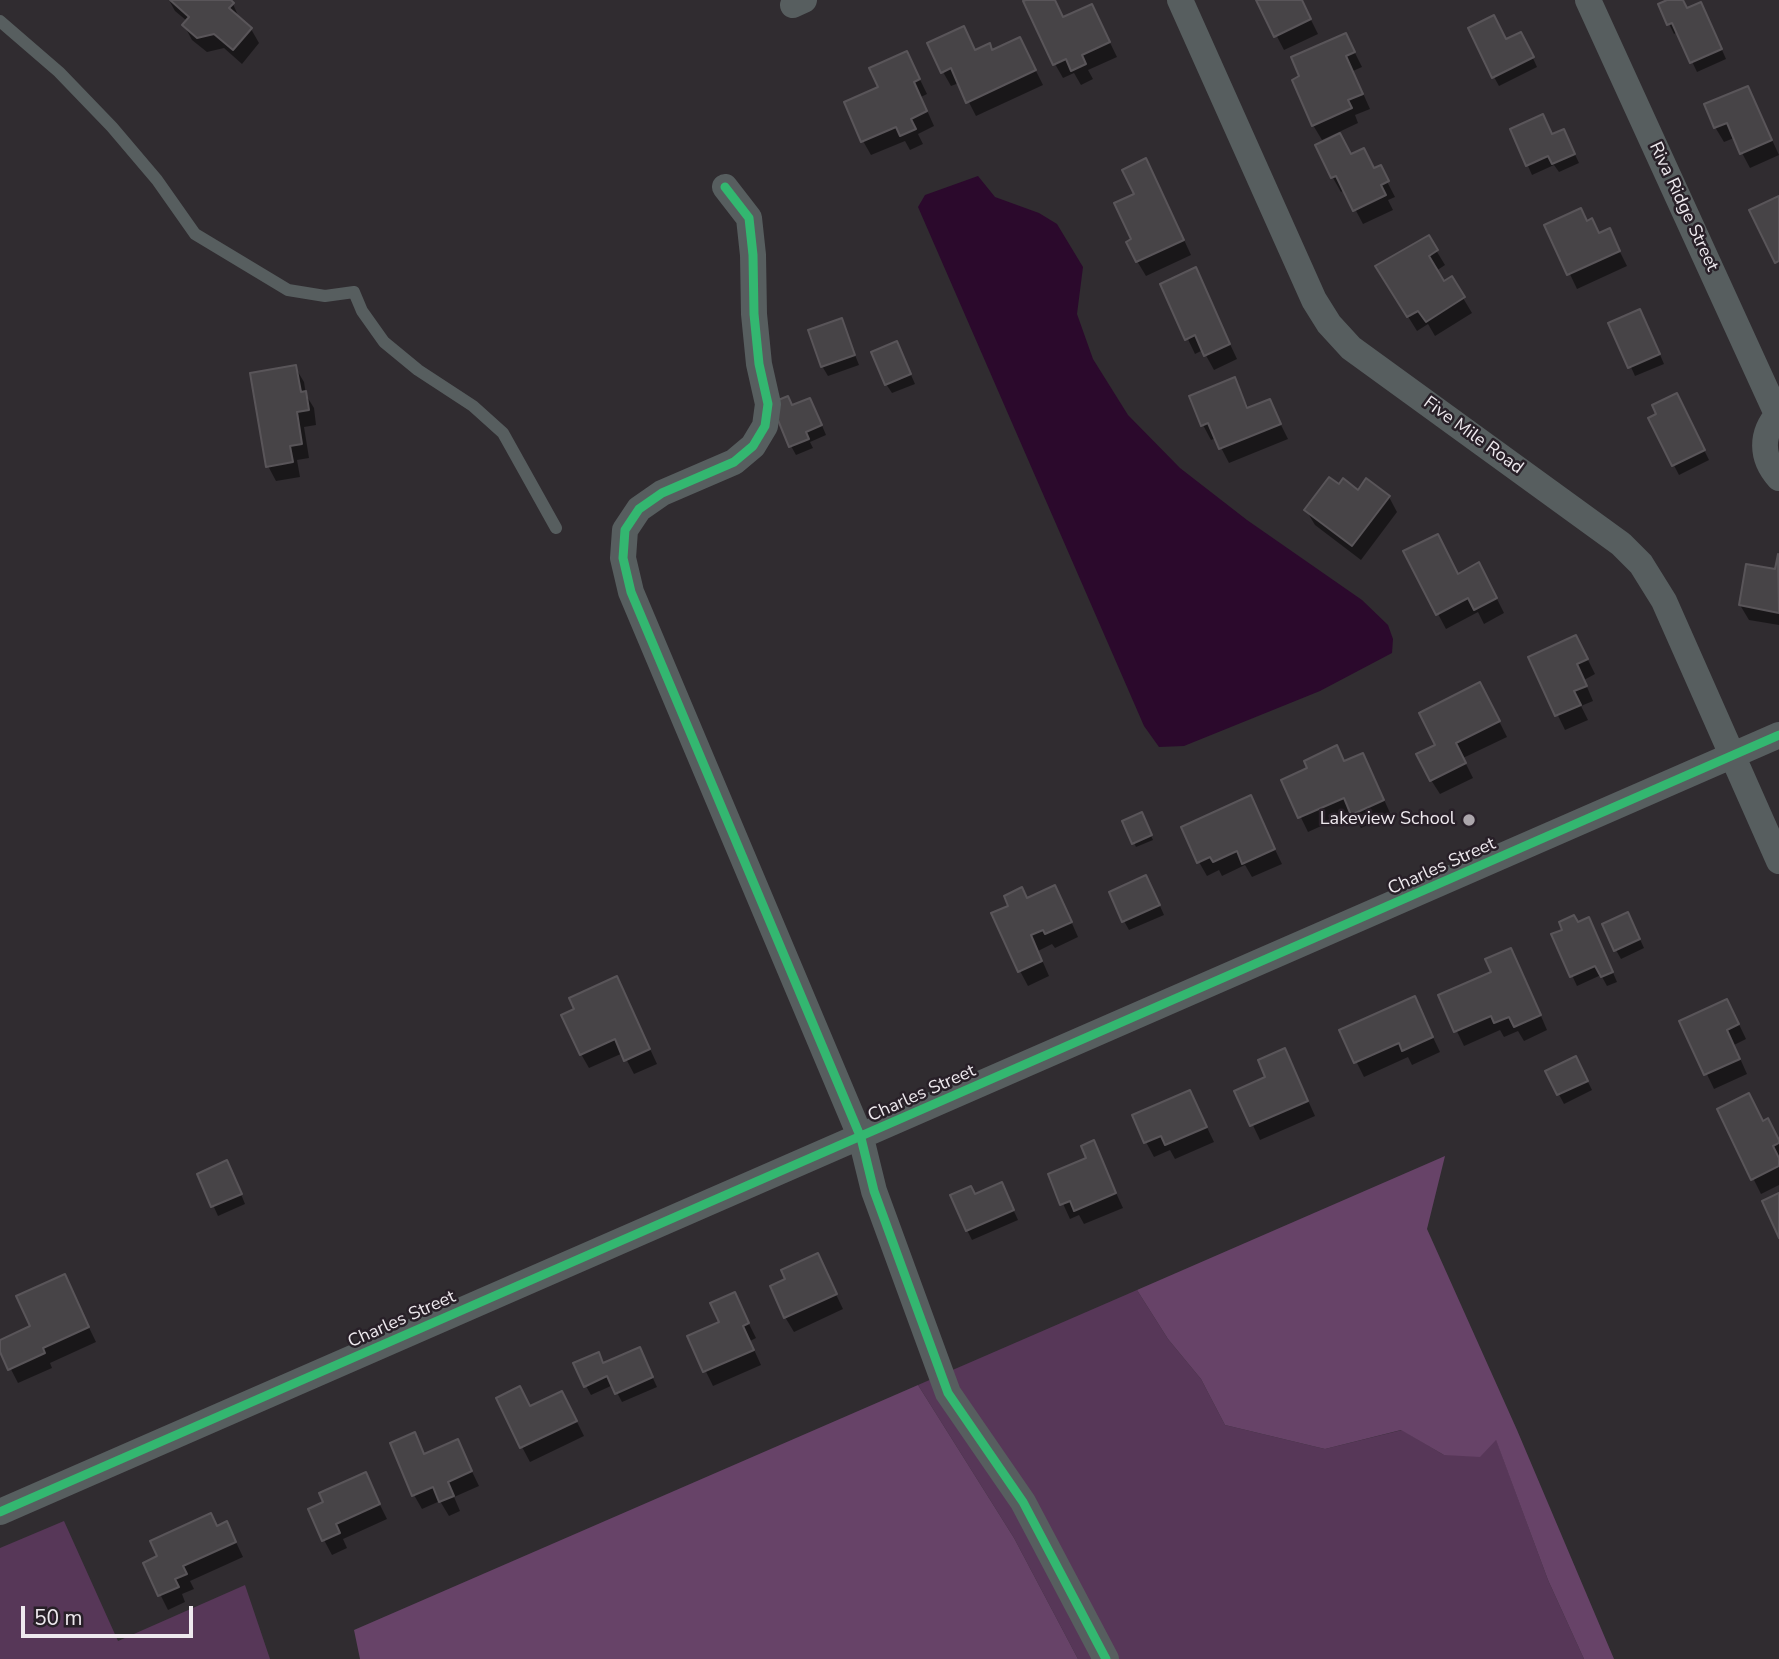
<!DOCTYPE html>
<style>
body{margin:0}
#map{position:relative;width:1779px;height:1659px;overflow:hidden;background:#302c30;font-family:"Nunito Sans",sans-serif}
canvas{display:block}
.scale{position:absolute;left:21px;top:1606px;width:172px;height:32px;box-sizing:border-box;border:4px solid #eee9ee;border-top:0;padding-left:9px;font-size:21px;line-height:24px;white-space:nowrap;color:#eee9ee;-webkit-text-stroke:5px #282028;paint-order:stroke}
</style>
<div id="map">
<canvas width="1779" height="1659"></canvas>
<div class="scale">50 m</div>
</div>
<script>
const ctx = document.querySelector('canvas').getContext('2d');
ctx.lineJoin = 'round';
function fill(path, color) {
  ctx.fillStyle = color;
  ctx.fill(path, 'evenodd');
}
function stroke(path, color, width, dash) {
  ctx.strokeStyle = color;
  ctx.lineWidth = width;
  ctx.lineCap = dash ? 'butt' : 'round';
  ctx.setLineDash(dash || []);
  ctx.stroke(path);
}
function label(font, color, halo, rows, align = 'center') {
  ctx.font = font + ' "Nunito Sans",sans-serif';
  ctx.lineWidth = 5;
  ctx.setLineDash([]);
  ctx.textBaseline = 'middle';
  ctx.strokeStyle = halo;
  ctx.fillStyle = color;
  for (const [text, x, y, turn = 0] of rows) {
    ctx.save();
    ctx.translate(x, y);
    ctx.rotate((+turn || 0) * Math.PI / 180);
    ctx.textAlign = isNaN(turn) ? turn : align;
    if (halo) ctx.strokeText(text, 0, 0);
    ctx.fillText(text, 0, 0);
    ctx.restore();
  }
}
fill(new Path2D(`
 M1137 1290 1168 1339 1201 1379 1225 1425 1325 1449 1402 1430 1444 1455 1496 1439 1548 1580 1584 1659H1078L1014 1538 918 1385Z
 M64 1521 118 1641 245 1585 270 1659H0V1548Z`), '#573758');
fill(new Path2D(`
 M1445 1156 1427 1229 1517 1430 1614 1659H1584L1548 1580 1496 1440 1480 1457 1444 1455 1401 1430 1325 1449 1225 1425 1201 1379 1168 1339 1137 1290Z
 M918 1385 1014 1538 1078 1659H360L354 1630Z`), '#674368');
fill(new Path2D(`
 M978 176 995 197 1039 213 1057 224 1083 267 1077 314 1093 359 1128 415 1180 468 1247 520 1362 600 1388 625 1393 639 1392 653 1320 691 1184 746 1159 747 1144 726 918 207 925 195Z`), '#2b092c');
fill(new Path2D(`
 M169 0H229L233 4 240 20 251 29 259 43 242 64 224 48 207 52 192 40 184 25 187 21 175 11Z
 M1030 0H1054L1064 19 1092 6 1117 57 1088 70 1093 79 1081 85 1074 73 1063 78 1055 64Z
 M1258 0H1301L1318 34 1284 50Z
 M1672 0H1682L1687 10 1706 14 1726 59 1697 72 1678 32 1674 34 1660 5Z
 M963 28 976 51 993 52 1020 39 1043 85 976 116 959 83 951 86 943 72Z
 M1346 35 1362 67 1353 71 1370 109 1355 115 1358 123 1322 140 1313 125Z
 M1506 41 1526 43 1537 67 1499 86 1494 77Z
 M907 53 927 94 921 97 934 126 918 134 923 144 910 150 905 141 871 155 863 141 880 88Z
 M1748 88 1779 155 1750 168 1734 138 1724 142 1715 127Z
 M1512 130 1568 140 1579 163 1559 172 1554 165 1532 175Z
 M1318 146 1351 156 1374 170 1380 168 1395 197 1388 200 1393 210 1363 224 1345 190 1341 192 1333 178Z
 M1154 175 1191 255 1146 276 1137 261 1133 240 1136 195Z
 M1587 223 1599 234 1609 230 1627 266 1577 289 1547 226Z
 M1428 237 1445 265 1436 271 1444 283 1451 278 1472 313 1435 336 1428 324 1417 331 1386 281Z
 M1195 270 1237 359 1214 370 1203 350 1195 354 1162 285Z
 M841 320 859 365 828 376 822 366Z
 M1645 320 1664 364 1635 376 1611 323Z
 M897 343 915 384 892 393 886 384Z
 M295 367 304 382 306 395 314 408 316 425 304 427 309 458 297 460 300 477 276 481 268 466Z
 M1234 379 1249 409 1269 401 1288 439 1229 463 1216 438 1211 440 1203 425Z
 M1681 404 1709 460 1679 475 1650 419Z
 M792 407 815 409 826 435 810 442 813 448 796 455 791 446Z
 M1339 487 1389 497 1397 512 1361 560 1315 525 1306 510Z
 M1405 552 1458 576 1487 579 1504 613 1484 624 1478 612 1446 629Z
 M1779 558V625L1749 620 1740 605 1776 571Z
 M1584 652 1595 674 1584 680 1593 701 1581 706 1588 720 1565 730 1530 658Z
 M1488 699 1507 737 1463 758 1473 778 1440 794 1431 780 1437 745Z
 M1337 748 1345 762 1370 769 1391 815 1361 828 1352 812 1308 832 1283 781 1309 769Z
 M1250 798 1282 864 1252 877 1245 865 1222 876 1219 870 1207 876 1199 862Z
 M1143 818 1153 840 1136 847 1124 822Z
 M1151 886 1164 915 1129 930 1124 921Z
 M1027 899 1062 901 1078 937 1055 948 1052 944 1038 951 1049 976 1028 986 1020 971Z
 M1578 924 1594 929 1617 982 1607 986 1601 975 1577 986 1553 935Z
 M1633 924 1644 948 1621 959 1616 950Z
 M1519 965 1547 1030 1524 1041 1518 1031 1504 1037 1500 1030 1464 1046 1440 996Z
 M624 993 657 1064 634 1074 623 1053 589 1068 581 1054Z
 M1414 998 1440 1052 1412 1065 1408 1057 1364 1077 1341 1031Z
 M1735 1016 1746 1039 1734 1045 1747 1074 1714 1089 1682 1022Z
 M1292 1065 1315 1116 1260 1140 1237 1092Z
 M1581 1068 1592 1090 1564 1104 1547 1072Z
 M1190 1092 1214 1142 1175 1159 1170 1150 1154 1157 1146 1142Z
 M1719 1110 1763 1123 1779 1141V1185L1761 1194Z
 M1093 1143 1123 1208 1084 1224 1079 1215 1070 1219 1050 1175 1089 1159Z
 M232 1172 245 1204 218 1216 199 1174Z
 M1006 1194 1018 1220 972 1240 967 1230 975 1196Z
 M817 1255 843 1309 794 1332 785 1317 787 1280Z
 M64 1276 96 1342 50 1363 52 1368 18 1383 0 1348V1342L32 1327Z
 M734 1294 756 1338 750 1341 761 1365 713 1386 689 1337 722 1323Z
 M644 1359 657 1387 622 1402 613 1385 591 1395 586 1386 604 1365Z
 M531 1408H570L584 1436 530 1462 522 1447Z
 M414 1435 425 1455 457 1441 479 1486 454 1497 460 1511 449 1516 440 1501 422 1509 414 1495Z
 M365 1475 387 1519 343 1539 347 1548 332 1555 324 1540 325 1502Z
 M217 1528 234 1538 243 1557 190 1581 194 1589 182 1594 185 1602 168 1610 145 1564Z`), '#0007');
const building = new Path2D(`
 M170 0H231L234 3 229 8 252 28 233 50 214 34 197 38 182 25 189 17Z
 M1026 0H1055L1063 17 1092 4 1110 42 1082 55 1086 64 1071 71 1066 59 1053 65 1023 1Z
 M1256 0H1302L1311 19 1274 37Z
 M1667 0H1683L1687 8 1701 2 1722 49 1690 63 1672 23 1667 25 1658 4Z
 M1494 15 1506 39 1521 32 1534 57 1492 78 1468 28Z
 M964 26 975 50 990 43 992 50 1020 37 1036 70 966 103 951 68 941 73 927 43Z
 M1346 33 1355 52 1346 56 1363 94 1348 100 1352 108 1312 126 1292 80 1299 76 1291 57Z
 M907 51 920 79 914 82 927 111 911 119 916 129 900 136 896 127 861 142 844 102 878 87 869 68Z
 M1748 86 1772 140 1740 154 1727 123 1714 128 1704 104Z
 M1543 114 1552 134 1564 129 1575 154 1552 164 1548 156 1526 166 1510 129Z
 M1340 133 1351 154 1364 148 1374 168 1381 165 1389 181 1381 185 1386 195 1353 211 1336 176 1331 178 1315 145Z
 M1146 158 1184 240 1136 262 1126 242 1131 239 1114 203 1134 194 1122 170Z
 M1779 196V261L1775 263 1749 210Z
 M1581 208 1587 221 1592 218 1599 233 1610 228 1620 251 1567 275 1544 225Z
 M1429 235 1438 250 1429 256 1444 281 1452 276 1465 297 1426 322 1418 311 1407 317 1375 266Z
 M1196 267 1230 344 1204 356 1195 335 1185 340 1160 284Z
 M1640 309 1660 354 1628 368 1608 323Z
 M842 318 855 355 821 367 808 330Z
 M897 341 911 374 885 385 871 352Z
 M296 365 301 392 306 391 309 410 297 412 302 444 290 446 293 462 266 467 250 373Z
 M1235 377 1247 408 1270 399 1281 424 1219 449 1208 423 1201 426 1189 396Z
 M1677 393 1705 450 1672 466 1648 418 1656 414 1652 405Z
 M788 396 792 405 810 398 822 425 806 432 809 439 789 447 771 403Z
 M1329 477 1339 484 1343 478 1358 490 1366 478 1390 496 1352 546 1304 510Z
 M1438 534 1458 574 1479 562 1497 598 1474 610 1468 598 1436 615 1403 551Z
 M1778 554 1779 613 1739 605 1746 564 1775 569Z
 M1576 635 1588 659 1577 664 1587 686 1574 691 1581 705 1555 716 1528 657Z
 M1480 682 1500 721 1456 743 1466 763 1430 781 1416 754 1435 745 1419 713Z
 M1337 745 1344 761 1363 753 1384 800 1351 815 1344 798 1298 818 1281 780 1307 768 1304 761Z
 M1251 795 1275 849 1242 864 1237 851 1213 862 1210 857 1197 863 1181 827Z
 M1142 812 1152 835 1132 844 1122 821Z
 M1146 875 1160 905 1122 922 1109 892Z
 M1055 885 1072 922 1045 934 1043 930 1031 935 1042 961 1018 972 991 913 1008 906 1004 896 1022 887 1027 898Z
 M1628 912 1640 939 1614 951 1602 924Z
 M1574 915 1578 922 1589 917 1613 972 1601 977 1595 966 1570 977 1551 934 1562 930 1559 922Z
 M1511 948 1541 1015 1514 1027 1509 1017 1494 1023 1491 1016 1454 1032 1438 995 1491 972 1485 959Z
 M617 976 650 1049 624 1061 615 1039 580 1055 561 1015 574 1009 569 998Z
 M1415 996 1433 1037 1402 1051 1399 1043 1354 1063 1339 1030Z
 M1727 999 1739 1024 1727 1030 1740 1059 1704 1075 1679 1021Z
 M1285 1048 1308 1101 1250 1126 1234 1091 1265 1077 1258 1060Z
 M1576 1056 1588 1081 1557 1095 1545 1071Z
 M1190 1090 1207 1127 1165 1145 1161 1136 1144 1143 1132 1115Z
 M1749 1093 1763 1121 1768 1118 1779 1140V1143L1773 1146 1779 1158V1166L1751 1180 1717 1109Z
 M1094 1140 1116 1193 1074 1211 1070 1201 1060 1205 1048 1174 1086 1158 1081 1146Z
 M227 1160 242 1194 211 1207 197 1174Z
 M1002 1182 1014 1210 966 1231 950 1195 971 1186 975 1194Z
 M1779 1193V1238L1762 1201Z
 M818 1253 837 1294 784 1318 770 1286 785 1279 781 1270Z
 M65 1274 89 1327 43 1348 45 1353 8 1370 0 1352V1340L30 1326 16 1296Z
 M735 1292 749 1323 743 1326 754 1350 703 1372 687 1336 719 1322 710 1303Z
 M640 1347 653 1377 615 1394 607 1376 584 1387 573 1363 599 1352 603 1363Z
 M520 1386 530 1406 562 1391 577 1421 520 1448 496 1398Z
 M415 1432 424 1454 458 1439 472 1471 448 1482 454 1496 439 1502 433 1487 412 1496 390 1443Z
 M366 1472 380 1504 336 1524 340 1533 322 1541 308 1509 323 1502 319 1493Z
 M211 1513 217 1526 227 1521 236 1542 183 1566 187 1574 175 1579 179 1587 158 1596 143 1563 157 1556 150 1541Z`);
fill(building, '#474447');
stroke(building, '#595559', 2);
stroke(new Path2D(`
 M0 21 59 72 112 127 157 180 195 234 288 290 325 296 354 292 362 311 384 342 418 370 473 406 503 433 556 528`), '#575e5f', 12);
stroke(new Path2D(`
 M1180 0 1314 300 1329 324 1351 348 1621 544 1641 564 1664 601 1779 861
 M1588 0 1777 414
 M793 5 804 0
 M725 187 749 218 753 255 754 314 759 364 768 404 765 426 753 446 734 462 662 493 639 509 625 530 623 558 631 592 861 1138 874 1191 948 1393 1023 1502 1106 1659
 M1779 413C1760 434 1761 458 1779 478
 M0 1512 1779 735`), '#575e5f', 26);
stroke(new Path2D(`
 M725 187 749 218 753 255 754 314 759 364 768 404 765 426 753 446 734 462 662 493 639 509 625 530 623 558 631 592 861 1138 874 1191 948 1393 1023 1502 1106 1659
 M0 1512 1779 735`), '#33b770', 9);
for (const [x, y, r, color] of [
 [1469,820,7,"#aca7ac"]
]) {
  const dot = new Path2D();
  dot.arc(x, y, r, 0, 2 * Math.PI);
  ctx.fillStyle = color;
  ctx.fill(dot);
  stroke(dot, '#282028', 2.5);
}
label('18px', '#eee9ee', '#282028', [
 ["Riva Ridge Street",1683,207,65],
 ["Five Mile Road",1473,436,36],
 ["Charles Street",1442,867,-24],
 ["Charles Street",922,1094,-24],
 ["Charles Street",402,1320,-24]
]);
label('18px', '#eee9ee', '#282028', [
 ["Lakeview School",1455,820]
], 'right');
</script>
